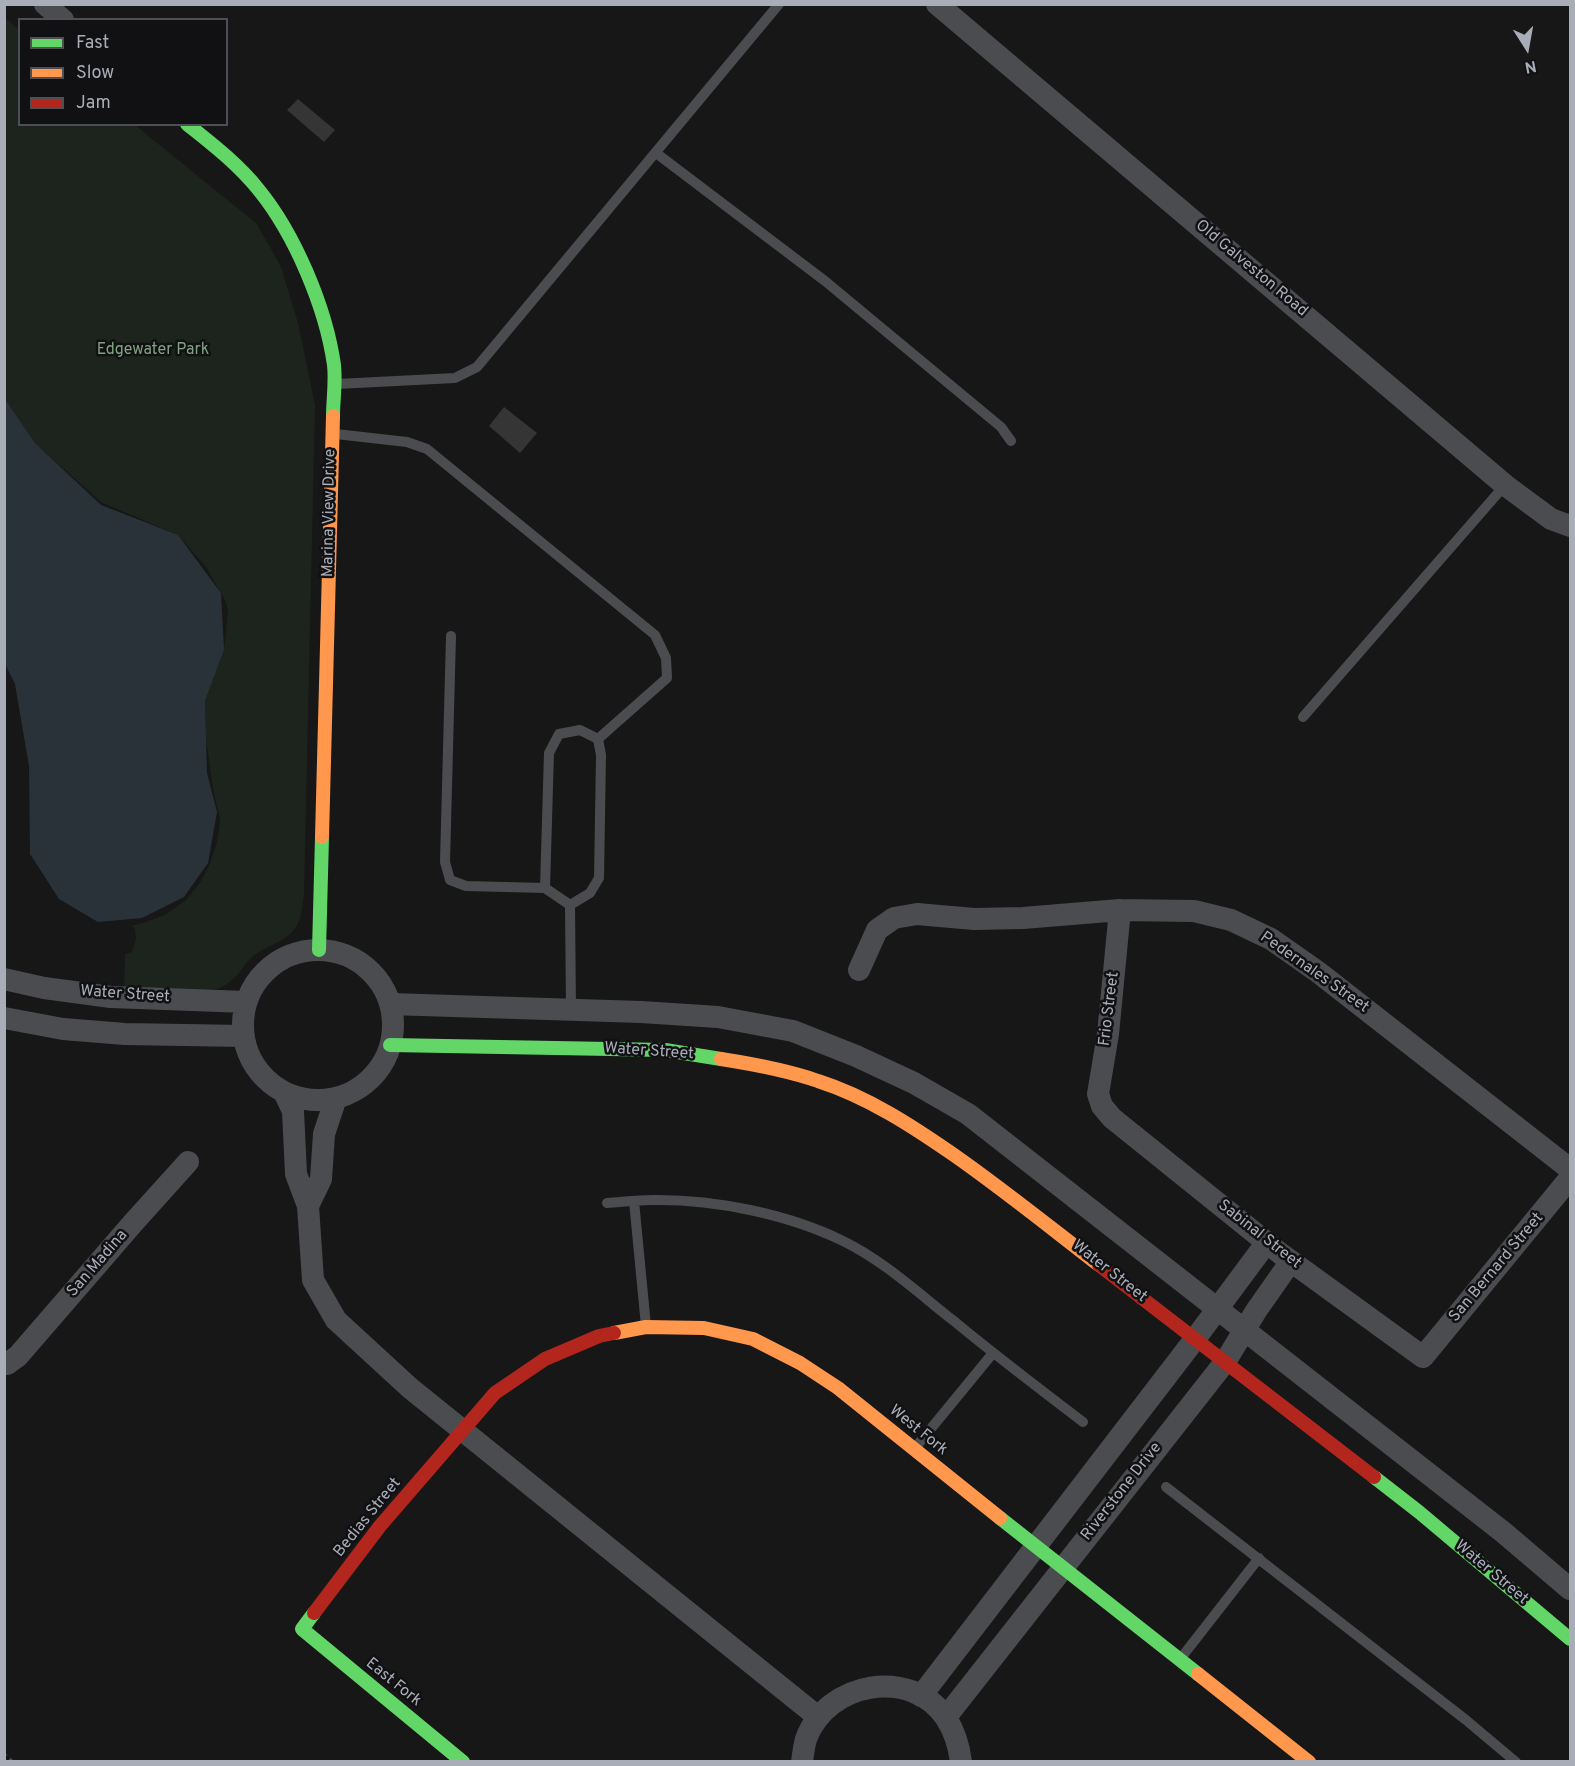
<!DOCTYPE html>
<style>
body{margin:0}
#map{position:relative;width:1575px;height:1766px;overflow:hidden;background:#171717;font-family:Overpass,sans-serif}
canvas{display:block}
.frame{position:absolute;inset:0;border:6px solid #a8adb8;pointer-events:none}
.legend{position:absolute;left:18px;top:18px;width:210px;height:108px;box-sizing:border-box;background:#111113;border:2px solid #4d4f55;margin:0;padding:8px 10px;list-style:none;font-size:18px;color:#a8adb8}
.legend li{display:flex;align-items:center;gap:12px;height:30px}
.legend b{width:30px;border:2px solid #4d4f55}
.north{position:absolute;left:1497px;top:18px;width:60px;height:60px;-webkit-text-stroke:4px #111113;paint-order:stroke;rotate:169deg;font-size:16px;font-weight:700;line-height:24px;text-align:center;color:#a8adb8}
.north::after{content:'';display:block;margin:auto;width:21px;height:27px;background:#a8adb8;clip-path:polygon(50% 0,100% 100%,50% 72%,0 100%)}
</style>
<div id="map">
<canvas width="1575" height="1766"></canvas>
<div class="frame"></div>
<ul class="legend">
<li><b style="height:8px;background:#63d668"></b>Fast</li>
<li><b style="height:8px;background:#ff974d"></b>Slow</li>
<li><b style="height:8px;background:#b3261e"></b>Jam</li>
</ul>
<div class="north">N</div>
</div>
<script>
const ctx = document.querySelector('canvas').getContext('2d');
ctx.lineJoin = 'round';
function fill(path, color) {
  ctx.fillStyle = color;
  ctx.fill(path, 'evenodd');
}
function stroke(path, color, width, dash) {
  ctx.strokeStyle = color;
  ctx.lineWidth = width;
  ctx.lineCap = dash ? 'butt' : 'round';
  ctx.setLineDash(dash || []);
  ctx.stroke(path);
}
function label(font, color, halo, rows, align = 'center') {
  ctx.font = font + ' Overpass,sans-serif';
  ctx.lineWidth = 5;
  ctx.setLineDash([]);
  ctx.textBaseline = 'middle';
  ctx.strokeStyle = halo;
  ctx.fillStyle = color;
  for (const [text, x, y, turn = 0] of rows) {
    ctx.save();
    ctx.translate(x, y);
    ctx.rotate((+turn || 0) * Math.PI / 180);
    ctx.textAlign = isNaN(turn) ? turn : align;
    if (halo) ctx.strokeText(text, 0, 0);
    ctx.fillText(text, 0, 0);
    ctx.restore();
  }
}
fill(new Path2D(`
 M4 17 19 30 20 124 135 125 257 224 281 267 298 323 315 405 304 894C302 906 302 920 294 930 283 943 264 946 251 958 242 967 236 979 225 985 220 989 214 989 207 990L124 989 125 954 132 952 136 939 135 928 131 926 146 922 165 915 186 900 199 884 209 866 217 842 220 820 213 789 206 738 205 701 224 650 228 611 226 602 206 567 178 535 101 502 35 443 5 399Z`), '#1d241e');
fill(new Path2D(`
 M5 399 35 443 101 505 178 535 221 593 224 650 205 701 207 773 217 812 208 863 184 897 142 918 98 922 59 899 30 854 29 766 15 684 5 664Z`), '#2a3239');
fill(new Path2D(`
 M298 99 335 130 324 142 287 110Z
 M504 407 537 433 520 453 489 426Z`), '#353536');
stroke(new Path2D(`
 M4 1754 13 1762`), '#4d4e52', 3, [3, 4.5]);
stroke(new Path2D(`
 M656 153 825 281 1001 427 1011 441
 M337 384 455 378 477 367 779 4
 M336 434 407 442 427 449 655 635 666 658 667 678 598 739
 M451 636 445 862 450 880 466 886 545 888
 M1303 717 1505 485
 M580 730 598 739 601 755 599 878 590 893 570 905 545 888 549 753 559 734Z
 M570 905 571 1010
 M634 1201 646 1326
 M607 1203C622 1202 637 1200 652 1200 714 1199 788 1214 843 1241 884 1261 918 1293 954 1321 996 1356 1040 1389 1083 1422
 M915 1448 993 1353
 M1166 1487 1466 1720 1516 1762
 M1181 1658 1259 1558`), '#4b4c50', 10);
stroke(new Path2D(`
 M45 4 63 20
 M937 4 1505 485 1551 519 1570 526
 M1120 910 1108 1034 1098 1094 1102 1106 1112 1118 1281 1254 1423 1357 1570 1178
 M243 1025a75 75 0 1 1 150 0a75 75 0 1 1-150 0Z
 M859 970 877 930 894 918 917 914 974 919 1023 918 1120 910 1194 911 1231 920 1271 939 1318 972 1570 1169
 M4 979 44 988 111 997 246 1002
 M390 1004 641 1012 718 1017 793 1031 856 1056 914 1083 968 1114 1503 1532 1570 1589
 M4 1018 63 1029 125 1034 243 1036
 M284 1092 293 1111 296 1174 308 1206 313 1280 336 1320 410 1388 818 1717
 M308 1206 321 1179 324 1134 336 1098
 M4 1364H7L18 1356 133 1223 188 1162
 M921 1696 1195 1339 1267 1242
 M946 1717 1225 1362 1256 1311 1291 1261
 M802 1762C803 1754 804 1746 806 1739 827 1682 911 1666 946 1718 955 1732 959 1745 961 1762`), '#4b4c50', 22);
stroke(new Path2D(`
 M187 124C212 144 238 164 258 189 295 234 326 308 334 365 336 382 333 400 333 416
 M319 950 322 837
 M390 1045 665 1050 721 1059
 M1374 1477 1419 1512 1570 1639
 M1000 1518 1198 1674
 M314 1613 302 1629 463 1762`), '#63d668', 14);
stroke(new Path2D(`
 M322 837 333 416
 M721 1059C753 1064 787 1070 818 1081 868 1097 912 1126 954 1155 1004 1190 1051 1228 1099 1265
 M614 1333 646 1327 704 1328 753 1339 800 1363 838 1388 1000 1518
 M1198 1674 1309 1762`), '#ff974d', 14);
stroke(new Path2D(`
 M1099 1265 1374 1477
 M314 1613 380 1526 495 1393 545 1359 599 1336 614 1333`), '#b3261e', 14);
label('16px', '#a8adb8', '#111113', [
 ["Old Galveston Road",1251,269,40],
 ["Marina View Drive",330,513,-89],
 ["Pedernales Street",1314,973,35],
 ["Water Street",125,995,4],
 ["Frio Street",1110,1009,-83],
 ["Water Street",649,1052,4],
 ["Sabinal Street",1259,1235,38],
 ["San Madina",98,1264,-49],
 ["San Bernard Street",1497,1268,-50],
 ["Water Street",1109,1272,38],
 ["West Fork",918,1431,39],
 ["Riverstone Drive",1122,1492,-52],
 ["Bedias Street",368,1518,-51],
 ["Water Street",1491,1573,40],
 ["East Fork",393,1683,39]
]);
label('16px', '#7fa381', '#111113', [
 ["Edgewater Park",153,351]
]);
</script>
